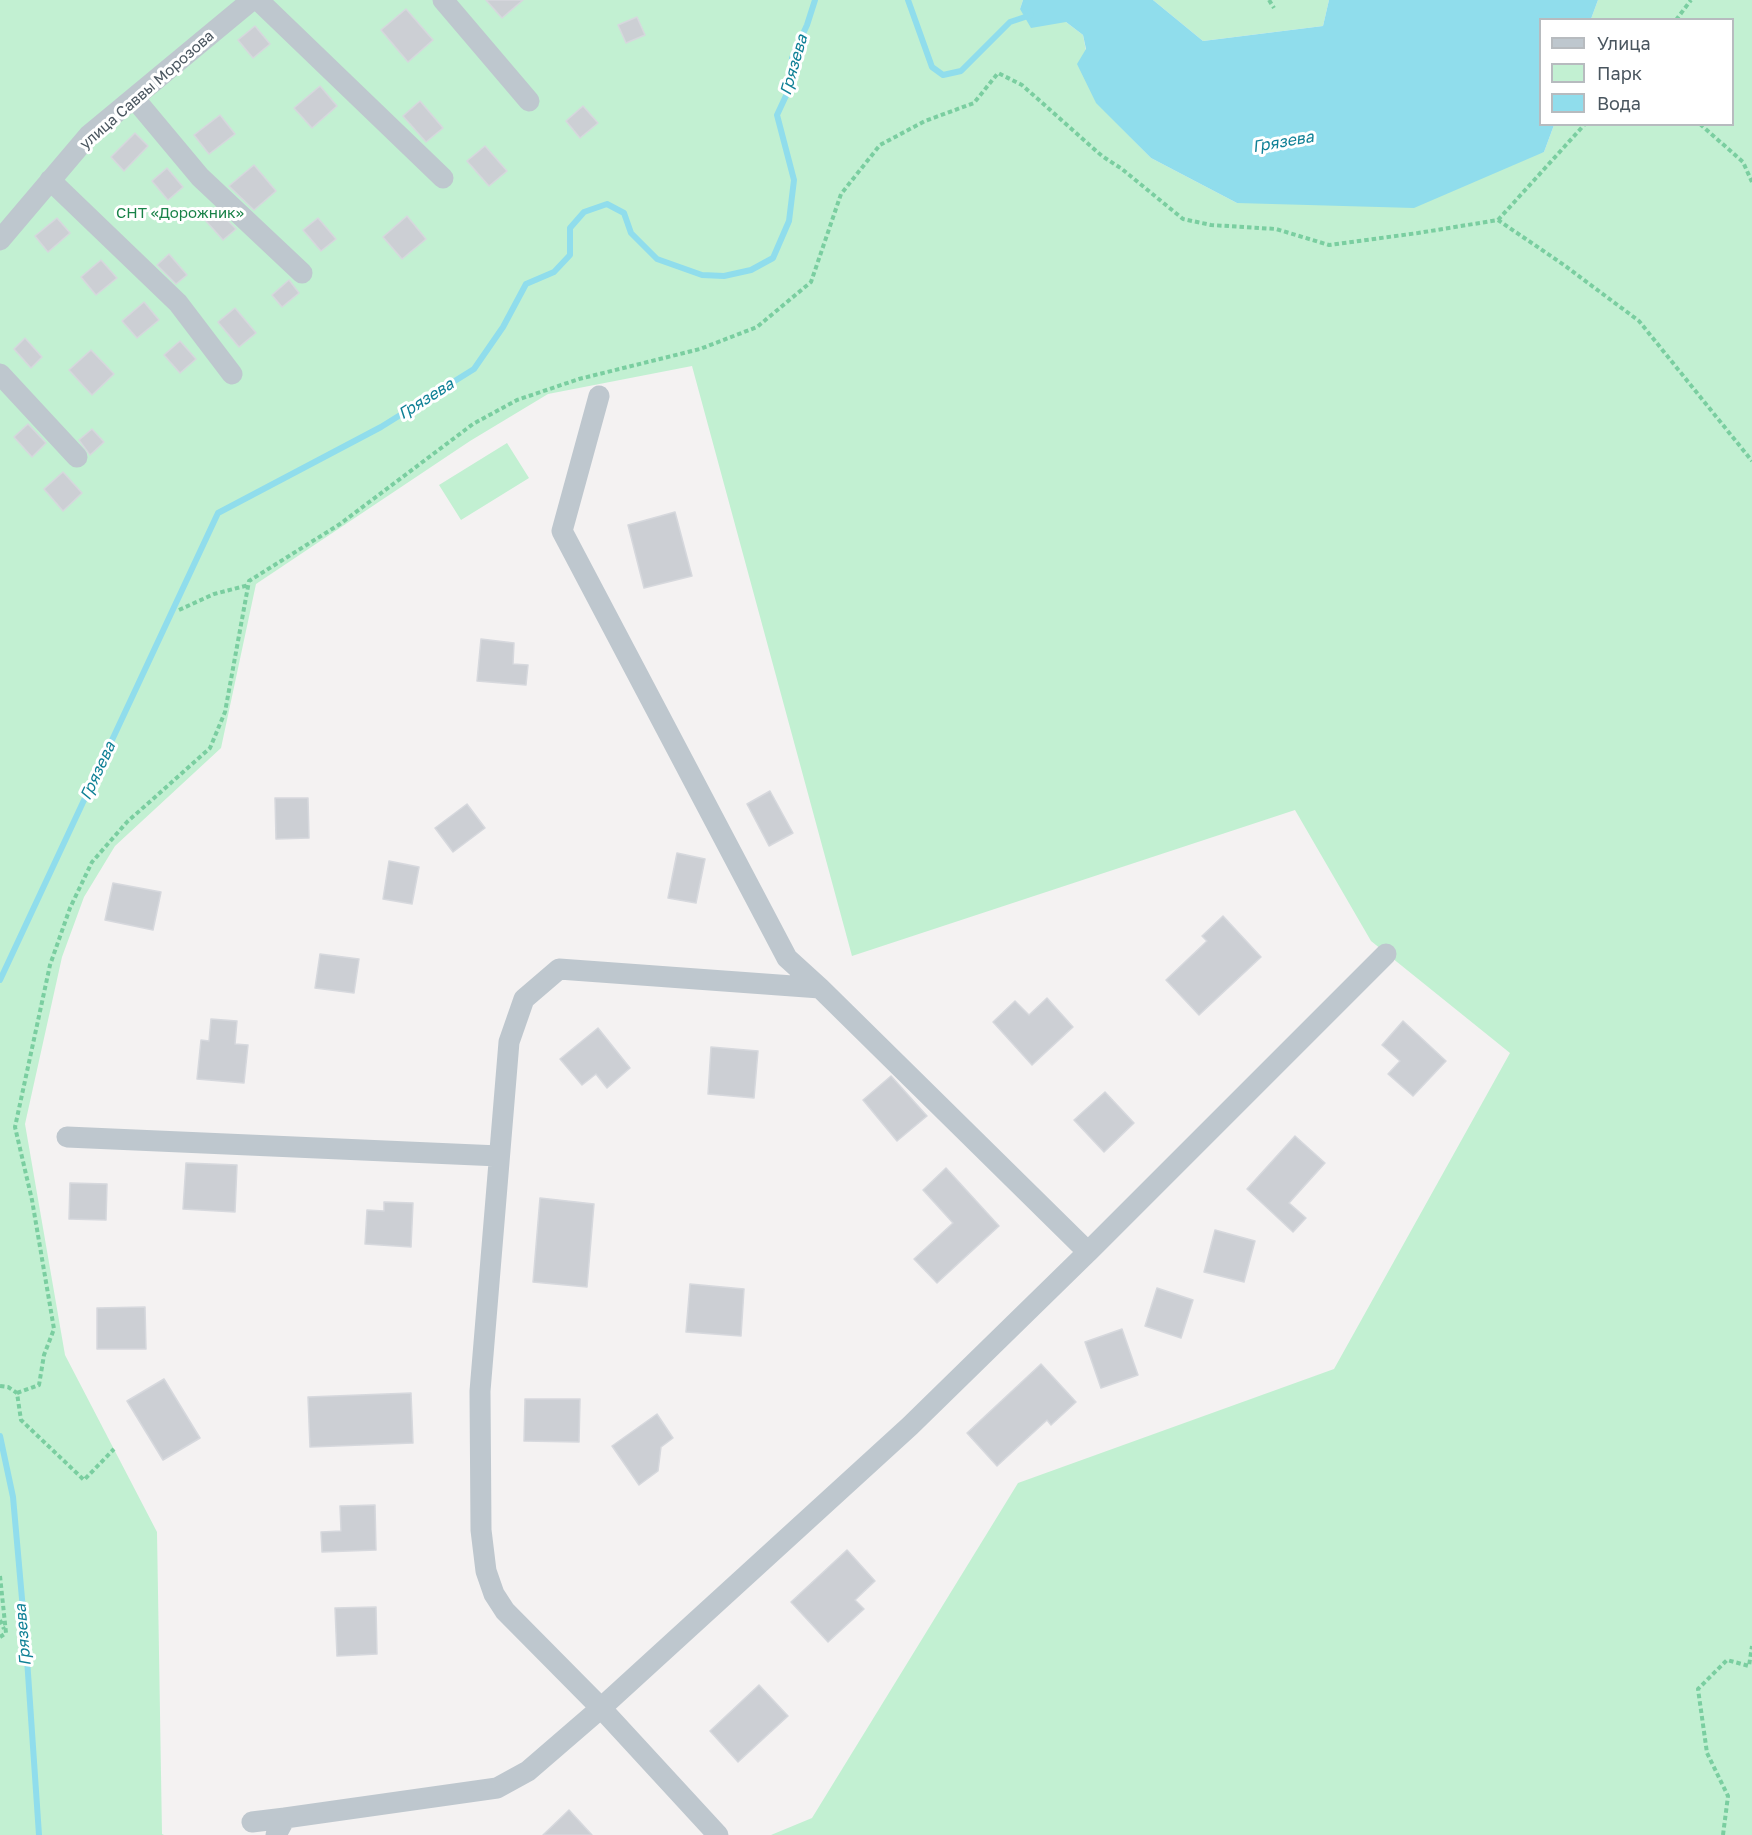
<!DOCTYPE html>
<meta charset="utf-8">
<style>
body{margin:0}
#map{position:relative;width:1752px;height:1835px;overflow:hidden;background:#f4f2f2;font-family:"Golos Text",sans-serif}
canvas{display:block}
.legend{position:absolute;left:1539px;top:18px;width:195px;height:108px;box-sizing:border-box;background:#fff;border:2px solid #b7bbbf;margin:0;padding:8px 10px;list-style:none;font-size:18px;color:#4a565f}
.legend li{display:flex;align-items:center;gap:12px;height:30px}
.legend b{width:30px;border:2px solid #b7bbbf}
</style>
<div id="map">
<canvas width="1752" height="1835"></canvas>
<ul class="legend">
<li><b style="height:8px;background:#bec7ce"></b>Улица</li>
<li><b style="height:16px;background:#c2f0d2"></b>Парк</li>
<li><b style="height:16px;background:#90ddec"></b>Вода</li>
</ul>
</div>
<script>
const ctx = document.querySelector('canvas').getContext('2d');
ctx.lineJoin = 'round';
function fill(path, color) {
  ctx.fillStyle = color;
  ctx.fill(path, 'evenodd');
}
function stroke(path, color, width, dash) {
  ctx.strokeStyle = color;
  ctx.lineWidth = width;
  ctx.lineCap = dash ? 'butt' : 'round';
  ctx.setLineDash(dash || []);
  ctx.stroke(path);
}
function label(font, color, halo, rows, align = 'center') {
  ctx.font = font + ' "Golos Text",sans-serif';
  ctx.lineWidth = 6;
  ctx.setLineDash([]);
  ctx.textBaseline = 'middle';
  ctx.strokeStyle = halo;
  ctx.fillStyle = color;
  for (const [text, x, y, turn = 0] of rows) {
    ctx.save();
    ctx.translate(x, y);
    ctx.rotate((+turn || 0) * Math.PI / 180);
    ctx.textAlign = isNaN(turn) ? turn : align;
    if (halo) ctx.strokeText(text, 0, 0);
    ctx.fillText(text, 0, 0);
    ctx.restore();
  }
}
fill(new Path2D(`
 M0 0H1023L1020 9 1066 22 1083 35 1096 102 1151 158 1237 203 1544 152 1554 125 1732 124V20L1591 19 1598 0H1752V1835H771L812 1818 1018 1483 1334 1369 1510 1053 1371 941 1295 810 852 956 692 366 548 394 470 441 256 584 221 748 115 846 84 897 62 957 25 1124 65 1355 157 1532 162 1834 164 1835H0Z
 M1153 0H1329L1323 26 1203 41Z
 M507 443 529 478 461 520 439 485Z`), '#c2f0d2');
fill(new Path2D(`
 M1023 0H1153L1203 41 1323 26 1329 0H1598L1591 19 1540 20V124L1554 125 1544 152 1414 208 1237 203 1151 158 1096 103 1077 64 1086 49 1083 35 1066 22 1031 28 1020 9Z`), '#90ddec');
stroke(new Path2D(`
 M908 0 932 67 943 75 961 71 1010 22 1031 15
 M0 980 218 513 381 427 474 369 503 327 526 284 554 272 570 255V228L584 212 607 204 624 213 631 233 657 259 702 275 724 276 751 270 773 258 789 221 794 180 777 115 791 85 792 58 807 25 815 0
 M0 1436 13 1497 26 1644 39 1835`), '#90ddec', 6);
const building = new Path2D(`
 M486 0H523L502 18Z
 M406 9 433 40 408 62 381 30Z
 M637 17 645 35 626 43 618 25Z
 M255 26 270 44 253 58 238 40Z
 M320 86 337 106 312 128 294 108Z
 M420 101 443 128 426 142 403 116Z
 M583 106 598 123 580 138 566 121Z
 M220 115 235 134 209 154 194 135Z
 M135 133 148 146 124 171 111 157Z
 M485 146 507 171 489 186 467 161Z
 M254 165 276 191 254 210 229 186Z
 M167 168 183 187 168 200 152 181Z
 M218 211 236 229 223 240 206 221Z
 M407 216 426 239 402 259 383 237Z
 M57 218 70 233 48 252 35 236Z
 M318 218 336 239 321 251 303 230Z
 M169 254 187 275 176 284 157 265Z
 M101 260 117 278 96 295 81 277Z
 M289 280 299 293 282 307 272 295Z
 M144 302 159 320 137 338 122 321Z
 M235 308 256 333 239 347 218 322Z
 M25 338 42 357 31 368 14 349Z
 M180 341 196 359 180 373 164 355Z
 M91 350 114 374 92 395 69 370Z
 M28 424 46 443 32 457 14 437Z
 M92 429 104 442 90 455 79 440Z
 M63 472 82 493 63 511 44 489Z
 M675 512 692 576 644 588 628 525Z
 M481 639 514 643 513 664 528 665 526 685 477 681Z
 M770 791 793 833 769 846 747 804Z
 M275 798H308L309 838 276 839Z
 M467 804 485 828 453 852 435 828Z
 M677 853 705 859 696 903 668 898Z
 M389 861 419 867 412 904 383 899Z
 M113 883 161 892 153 930 105 920Z
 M1223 916 1261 957 1199 1015 1166 980 1207 941 1202 936Z
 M320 954 359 959 354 993 315 988Z
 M1047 998 1073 1027 1032 1065 993 1022 1015 1001 1029 1015Z
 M211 1019 237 1021 235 1044 248 1045 244 1083 197 1079 201 1040 209 1041Z
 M1403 1021 1446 1061 1413 1096 1388 1074 1400 1061 1382 1045Z
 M598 1028 630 1068 607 1088 596 1074 582 1085 560 1059Z
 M711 1047 758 1051 754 1098 708 1094Z
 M891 1076 927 1116 897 1141 863 1100Z
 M1105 1092 1134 1123 1104 1152 1074 1120Z
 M1295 1136 1325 1163 1289 1203 1306 1218 1293 1232 1247 1189Z
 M186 1163 237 1165 235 1212 183 1209Z
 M946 1168 999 1226 937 1283 914 1259 953 1223 923 1190Z
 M70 1183 107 1184 106 1220 69 1219Z
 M540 1198 594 1204 587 1287 533 1282Z
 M384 1202 413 1203 411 1247 365 1244 367 1210 384 1211Z
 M1215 1230 1255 1241 1244 1282 1204 1272Z
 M690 1284 744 1289 741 1336 686 1332Z
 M1157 1288 1193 1300 1181 1338 1145 1326Z
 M145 1307 146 1349H97V1308Z
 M1122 1329 1138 1375 1101 1388 1085 1342Z
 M1041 1364 1076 1402 1051 1425 1047 1420 997 1466 967 1433Z
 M164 1379 200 1438 163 1460 127 1401Z
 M411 1393 413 1443 310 1447 308 1397Z
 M525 1399H580L579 1442 524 1441Z
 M657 1414 673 1438 661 1447 658 1471 639 1485 612 1446Z
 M375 1505 376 1550 322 1552 321 1532 341 1531 340 1506Z
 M847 1550 875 1581 855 1600 864 1609 828 1642 791 1602Z
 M376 1607 377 1654 337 1656 335 1608Z
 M759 1685 788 1716 738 1762 710 1731Z
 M569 1810 592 1835H543Z`);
fill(building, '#cccfd4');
stroke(building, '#d6d8dd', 1.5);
stroke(new Path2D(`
 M1269 0 1274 8
 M1676 20 1691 0
 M1700 124 1743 162 1752 182
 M1498 220 1585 124
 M179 610 214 594 249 585
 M0 1386 8 1387 17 1393 21 1420 84 1480 114 1449
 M17 1393 39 1385 44 1355 54 1329 32 1200 15 1127 50 965 70 908 92 862 127 822 210 748 225 712 249 581 340 524 473 424 517 400 579 379 700 349 757 327 811 282 841 194 880 145 925 121 974 103 998 73 1022 85 1102 156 1122 169 1183 219 1211 225 1276 229 1329 245 1418 233 1498 220 1564 265 1639 321 1752 461
 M0 1576 6 1633 0 1637
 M0 1620 4 1629
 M1723 1835 1728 1796 1707 1753 1698 1689 1727 1660 1749 1666 1752 1646`), '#7acea0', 4, [4.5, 3]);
stroke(new Path2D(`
 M258 0 443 178
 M443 0 529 101
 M134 98 200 177 302 273
 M50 180 178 303 232 374
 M0 240 89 135 252 0
 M0 374 77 457
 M599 396 562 531 787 958 820 988
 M67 1137 499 1156
 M252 1822 285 1818
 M276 1835 285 1818 497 1788 528 1771 601 1708 910 1426 1088 1252
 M718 1835 601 1708 505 1611 494 1594 486 1571 481 1530 480 1391 509 1042 524 999 559 969 820 988 1088 1252 1386 954`), '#bec7ce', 21);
label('15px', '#4a565f', '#fff', [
 ["улица Саввы Морозова",147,90,-41]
]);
label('15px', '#198248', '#fff', [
 ["СНТ «Дорожник»",180,213]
]);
label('italic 16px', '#0f8096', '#fff', [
 ["Грязева",794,65,-74],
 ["Грязева",1283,142,-10],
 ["Грязева",426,399,-32],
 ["Грязева",98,771,-65],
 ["Грязева",23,1635,-95]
]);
</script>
